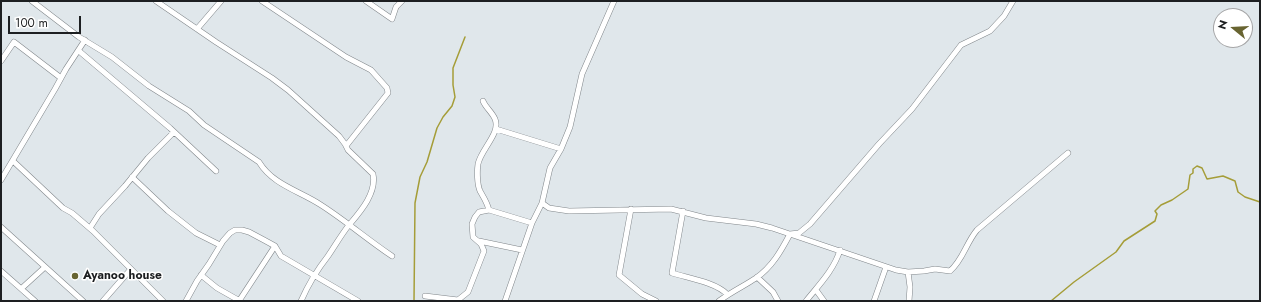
<!DOCTYPE html>
<style>
body{margin:0}
#map{position:relative;width:1261px;height:302px;overflow:hidden;background:#e0e7eb;font-family:Jost,sans-serif}
canvas{display:block}
.frame{position:absolute;inset:0;border:2px solid #1d1f21;pointer-events:none}
.north{position:absolute;left:1213px;top:8px;width:40px;height:40px;box-sizing:border-box;background:#fff;border:1px solid #a5a5a6;border-radius:50%;rotate:288deg;font-size:11px;font-weight:700;line-height:16px;text-align:center;color:#1d1f21}
.north::after{content:'';display:block;margin:auto;width:14px;height:18px;background:#686431;clip-path:polygon(50% 0,100% 100%,50% 72%,0 100%)}
.scale{position:absolute;left:8px;top:16px;width:73px;height:18px;box-sizing:border-box;border:2px solid #1d1f21;border-top:0;padding-left:5px;font-size:12px;line-height:14px;white-space:nowrap;color:#1d1f21;-webkit-text-stroke:3px #fff;paint-order:stroke}
</style>
<div id="map">
<canvas width="1261" height="302"></canvas>
<div class="frame"></div>
<div class="north">N</div>
<div class="scale">100 m</div>
</div>
<script>
const ctx = document.querySelector('canvas').getContext('2d');
ctx.lineJoin = 'round';
function stroke(path, color, width, dash) {
  ctx.strokeStyle = color;
  ctx.lineWidth = width;
  ctx.lineCap = dash ? 'butt' : 'round';
  ctx.setLineDash(dash || []);
  ctx.stroke(path);
}
function label(font, color, halo, rows, align = 'center') {
  ctx.font = font + ' Jost,sans-serif';
  ctx.lineWidth = 3;
  ctx.setLineDash([]);
  ctx.textBaseline = 'middle';
  ctx.strokeStyle = halo;
  ctx.fillStyle = color;
  for (const [text, x, y, turn = 0] of rows) {
    ctx.save();
    ctx.translate(x, y);
    ctx.rotate((+turn || 0) * Math.PI / 180);
    ctx.textAlign = isNaN(turn) ? turn : align;
    if (halo) ctx.strokeText(text, 0, 0);
    ctx.fillText(text, 0, 0);
    ctx.restore();
  }
}
stroke(new Path2D(`
 M414 301 415 203 420 177 427 162 437 128 443 117 452 106 455 97 453 85V68L465 37
 M1051 301 1074 282 1116 252 1124 241 1155 221 1157 214 1155 211 1161 205 1172 200 1188 189 1190 175 1193 173V169L1197 166 1202 168 1207 179 1223 176 1235 181 1238 192 1245 197 1260 202`), '#a59d38', 1.5);
const street = new Path2D(`
 M32 1 79 37 112 57 149 86 189 111 204 125 259 162C273 185 300 191 321 205 346 221 368 240 392 256
 M156 1 216 42 272 78 288 90 339 136 345 144 348 150 373 174C377 193 360 212 349 225 341 235 335 246 328 256 317 270 308 285 301 301
 M262 1 346 57 371 70 387 88 388 93 346 146
 M366 1 392 19 396 7 402 1
 M197 29 221 1
 M79 51 170 128 216 171
 M1 61 14 42 61 78
 M483 101C486 108 492 112 495 119 501 133 481 149 478 164 477 171 477 184 480 191 484 198 487 202 489 210
 M496 129 561 149
 M13 161 63 208 72 213 93 231 163 301
 M132 177 168 211 196 233 220 245
 M1 180 55 89 66 69 85 40
 M542 203 549 208 569 211 671 209 706 218 756 224 772 228 896 270 908 272 924 271 935 269 950 271C963 260 966 243 977 230L1068 153
 M631 209 619 275 642 294 656 301
 M683 211 672 273C688 278 715 282 727 294
 M1 227 83 301
 M90 228 99 214 125 186 148 158 174 132
 M479 241 522 250
 M1 271 35 301
 M908 272 910 287 909 301
 M201 275 217 288 240 301
 M757 277 773 292 778 301
 M22 288 45 267
 M816 290 824 301
 M425 296 458 300 468 292 484 251 481 244 473 237 472 224 475 217 479 212 489 210 532 223
 M103 301 131 269
 M186 301 197 281 209 264 223 241 230 233 235 230H242L249 232 264 240 275 246 281 256 358 301
 M239 301 275 246
 M505 301 532 223 542 203 550 168 561 149 570 127 582 74 614 1
 M719 301C731 292 744 286 756 278 772 267 781 251 790 234L799 233 810 224 879 144 912 109 961 45 990 31 1004 16 1013 1
 M806 301C818 286 834 270 840 250
 M874 301 886 267`);
stroke(street, '#80868a', 6);
stroke(street, '#fff', 5);
for (const [x, y, r, color] of [
 [75,276,4,"#686431"]
]) {
  const dot = new Path2D();
  dot.arc(x, y, r, 0, 2 * Math.PI);
  ctx.fillStyle = color;
  ctx.fill(dot);
  stroke(dot, '#fff', 1.5);
}
label('bold 12px', '#1d1f21', '#fff', [
 ["Ayanoo house",83,276]
], 'left');
</script>
